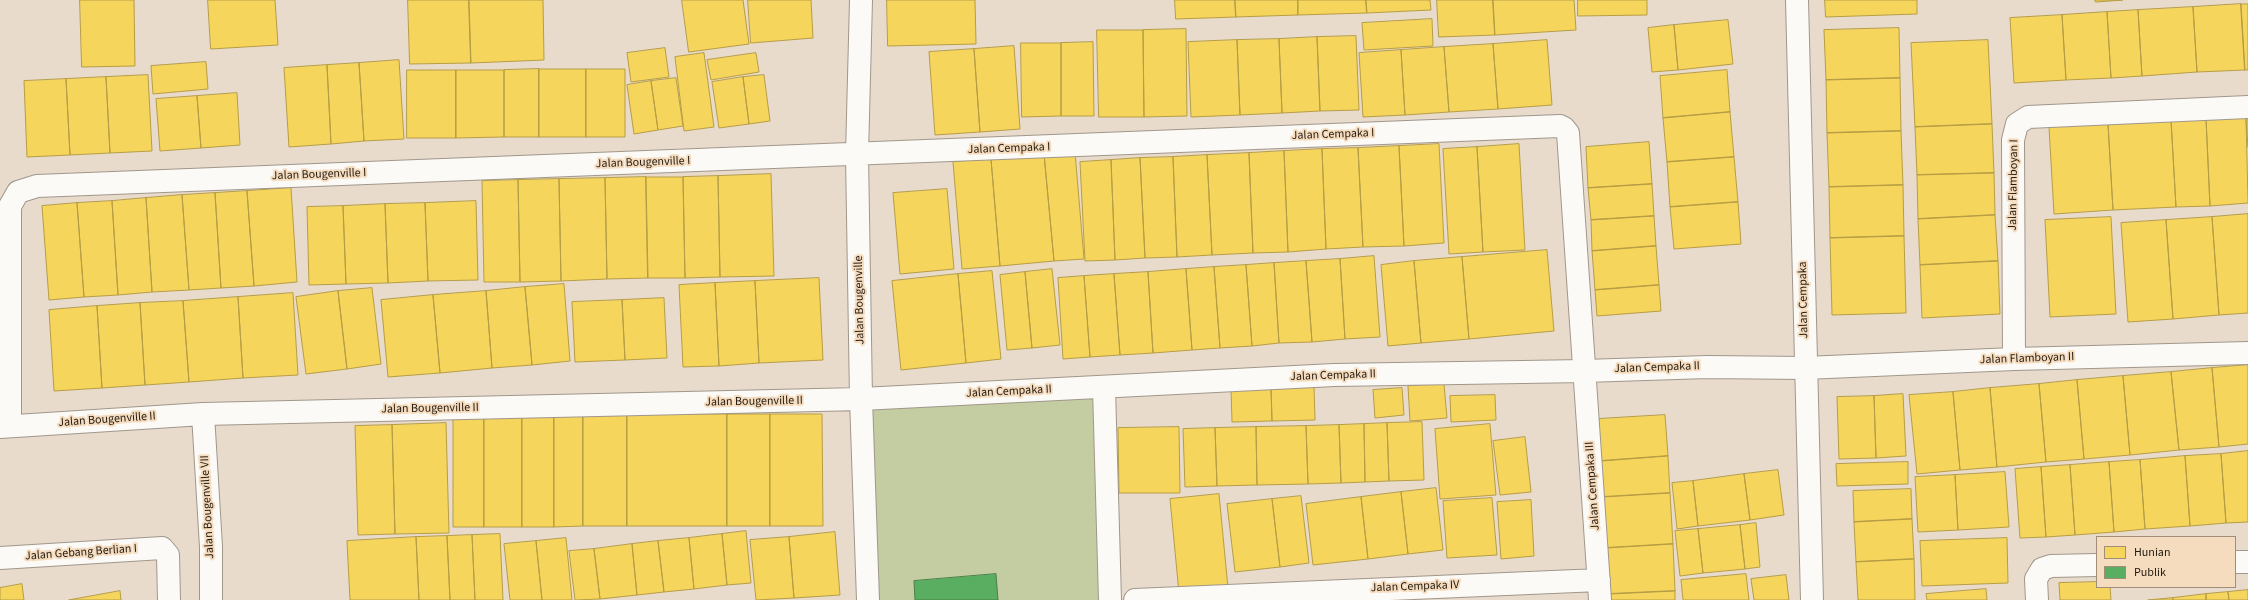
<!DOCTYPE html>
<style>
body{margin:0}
#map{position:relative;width:2248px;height:600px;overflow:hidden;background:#e8dbcc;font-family:"Source Sans 3",sans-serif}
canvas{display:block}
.legend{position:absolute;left:2096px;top:536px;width:140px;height:52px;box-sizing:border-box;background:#f5dcbf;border:1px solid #a18e79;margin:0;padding:5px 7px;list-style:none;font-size:12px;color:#22190f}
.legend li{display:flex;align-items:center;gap:8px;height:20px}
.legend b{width:20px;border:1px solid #a18e79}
</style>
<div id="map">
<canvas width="2248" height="600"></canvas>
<ul class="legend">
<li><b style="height:11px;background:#f6d55c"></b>Hunian</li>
<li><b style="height:11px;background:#5aae61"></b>Publik</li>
</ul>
</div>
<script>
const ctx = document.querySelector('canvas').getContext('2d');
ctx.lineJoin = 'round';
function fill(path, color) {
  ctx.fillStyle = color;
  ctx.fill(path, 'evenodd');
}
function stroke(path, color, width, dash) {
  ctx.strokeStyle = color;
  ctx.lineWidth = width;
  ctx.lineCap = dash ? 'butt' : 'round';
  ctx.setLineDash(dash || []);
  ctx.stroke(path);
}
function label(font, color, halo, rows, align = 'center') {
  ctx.font = font + ' "Source Sans 3",sans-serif';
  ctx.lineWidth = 4;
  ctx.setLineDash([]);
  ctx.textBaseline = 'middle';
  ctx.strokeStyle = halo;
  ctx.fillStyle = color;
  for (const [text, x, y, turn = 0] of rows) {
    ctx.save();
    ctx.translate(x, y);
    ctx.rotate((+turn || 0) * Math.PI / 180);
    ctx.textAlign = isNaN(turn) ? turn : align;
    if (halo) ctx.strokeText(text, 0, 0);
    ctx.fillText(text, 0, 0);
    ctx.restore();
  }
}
fill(new Path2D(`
 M1104 388 1111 600H868L861 399Z`), '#c4cda1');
const homes = new Path2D(`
 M80 0H134L135 66 82 67Z
 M208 0H275L278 45 211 49Z
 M408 0H469L471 63 410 64Z
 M469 0H543L544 60 471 63Z
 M682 0H743L749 44 689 52Z
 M748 0H811L813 38 751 43Z
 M887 0H975L976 44 888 46Z
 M1175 0H1235L1236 17 1176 19Z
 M1235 0H1298V15L1236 17Z
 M1298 0H1366L1367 13 1298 15Z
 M1366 0H1430L1431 10 1367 13Z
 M1437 0H1493L1495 35 1439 37Z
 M1493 0H1574L1576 30 1495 35Z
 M1578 0H1647V15L1578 16Z
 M1825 0H1917V14L1826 17Z
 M2095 0H2123L2096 2Z
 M2241 4H2248V70H2245Z
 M2241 4 2245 70 2197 72 2193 7Z
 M2193 7 2197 72 2142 76 2138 10Z
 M2138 10 2142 76 2111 78 2107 12Z
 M2107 12 2111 78 2066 80 2062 15Z
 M2062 15 2066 80 2014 83 2010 18Z
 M1432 19 1433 46 1364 50 1362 23Z
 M1728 20 1733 64 1678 70 1674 25Z
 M1674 25 1678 70 1652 72 1648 28Z
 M1899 28 1900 78 1826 80 1824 30Z
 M1186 29 1187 116 1144 117 1143 30Z
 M1097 30H1143L1144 117H1099Z
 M1356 36 1359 110 1320 111 1317 37Z
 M1317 37 1320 111 1282 113 1279 39Z
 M1279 39 1282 113 1240 115 1237 40Z
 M1237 40 1240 115 1191 117 1188 42Z
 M1547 40 1552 105 1498 109 1493 44Z
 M1988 40 1992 124 1915 127 1911 43Z
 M1093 42 1094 116H1061V43Z
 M1021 43H1061V116L1022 117Z
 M1493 44 1498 109 1449 112 1444 47Z
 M1014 46 1020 129 980 132 974 49Z
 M1444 47 1449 112 1405 115 1401 50Z
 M665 48 669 77 631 82 627 53Z
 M974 49 980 132 935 135 929 52Z
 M1401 50 1405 115 1363 117 1359 53Z
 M704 53 714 127 684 131 675 57Z
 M756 53 759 72 711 80 707 60Z
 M399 60 404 139 364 141 359 63Z
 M206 62 208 89 153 94 151 66Z
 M359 63 364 141 331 144 327 65Z
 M327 65 331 144 289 147 284 68Z
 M539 69H586V137H539Z
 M539 69V137H504V70Z
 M586 69H625V137H586Z
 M407 70H456V138H407Z
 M456 70H504V137L456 138Z
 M1727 70 1730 112 1663 118 1660 76Z
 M148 75 152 151 110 153 106 77Z
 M764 75 770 121 749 124 743 77Z
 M106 77 110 153 70 155 66 79Z
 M743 77 749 124 719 128 712 82Z
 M676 78 683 126 658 130 651 81Z
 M1900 78 1901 131 1827 133 1826 80Z
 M66 79 70 155 27 157 24 81Z
 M651 81 658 130 634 134 627 85Z
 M237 93 240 145 201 148 197 96Z
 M197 96 201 148 160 151 156 99Z
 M1730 112 1734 157 1667 162 1663 118Z
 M2246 116H2248V147Z
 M2246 116 2248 203 2210 206 2206 118Z
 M2206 118 2210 206 2176 207 2171 120Z
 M2171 120 2176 207 2113 210 2108 124Z
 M1992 124 1994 173 1917 175 1915 127Z
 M2108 124 2113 210 2054 214 2049 127Z
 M1901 131 1903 185 1829 187 1827 133Z
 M1649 142 1652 184 1588 188 1586 147Z
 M1439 144 1444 243 1404 246 1399 146Z
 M1519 144 1525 250 1483 252 1477 147Z
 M1399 146 1404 246 1363 247 1358 148Z
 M1477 147 1483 252 1449 254 1443 149Z
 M1358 148 1363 247 1326 249 1322 149Z
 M1322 149 1326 249 1288 252 1284 151Z
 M1284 151 1288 252 1253 253 1249 153Z
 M1075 152 1084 259 1054 261 1044 154Z
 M1249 153 1253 253 1212 255 1207 155Z
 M1044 154 1054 261 1000 266 991 159Z
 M1207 155 1212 255 1177 257 1173 157Z
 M1173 157 1177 257 1145 258 1140 158Z
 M1734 157 1738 202 1670 207 1667 162Z
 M1140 158 1145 258 1115 260 1111 160Z
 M991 159 1000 266 962 269 953 162Z
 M1111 160 1115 260 1085 261 1080 162Z
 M1994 173 1995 215 1918 219 1917 175Z
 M771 174 774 276 720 277 718 176Z
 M718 176 720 277 685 278 683 177Z
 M646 177H683L685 278H648Z
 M646 177 648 278 607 279 605 178Z
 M605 178 607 279 561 281 559 179Z
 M559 179 561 281 520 282 518 180Z
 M518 180 520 282H484L482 181Z
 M1652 184 1654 216 1591 220 1588 188Z
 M1903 185 1904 236 1830 238 1829 187Z
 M291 188 297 282 254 286 247 191Z
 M947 189 954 269 900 274 893 193Z
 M247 191 254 286 221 288 215 193Z
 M215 193 221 288 189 290 182 195Z
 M182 195 189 290 152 292 146 198Z
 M146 198 152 292 118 295 112 201Z
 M112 201 118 295 84 297 77 203Z
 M476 201 478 280 428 281 425 203Z
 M1738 202 1741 244 1674 249 1670 207Z
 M77 203 84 297 49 300 42 206Z
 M425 203 428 281 388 283 385 204Z
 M385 204 388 283 346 284 343 206Z
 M343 206 346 284 309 285 307 207Z
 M2248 214V313L2219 315 2212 217Z
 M1995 215 1998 261 1920 265 1918 219Z
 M1654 216 1656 246 1592 251 1591 220Z
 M2111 217 2116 314 2050 317 2045 220Z
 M2212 217 2219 315 2173 319 2166 220Z
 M2166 220 2173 319 2128 322 2121 223Z
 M1904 236 1906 313 1832 315 1830 238Z
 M1656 246 1659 285 1595 290 1592 251Z
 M1547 250 1554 331 1469 339 1462 257Z
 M1374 256 1380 337 1345 339 1340 259Z
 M1462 257 1469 339 1421 343 1414 261Z
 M1340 259 1345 339 1312 342 1306 261Z
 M1306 261 1312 342 1279 343 1274 263Z
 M1414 261 1421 343 1388 346 1381 265Z
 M1998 261 2000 314 1922 318 1920 265Z
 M1274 263 1279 343 1252 346 1246 265Z
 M1246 265 1252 346 1220 348 1214 267Z
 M1214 267 1220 348 1192 350 1186 269Z
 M1052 269 1060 345 1032 348 1025 272Z
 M1186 269 1192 350 1153 353 1148 272Z
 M992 271 1001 359 966 363 958 274Z
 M1025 272 1032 348 1007 350 1000 275Z
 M1148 272 1153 353 1120 355 1114 274Z
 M958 274 966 363 901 370 892 281Z
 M1114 274 1120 355 1090 357 1084 276Z
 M1084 276 1090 357 1063 359 1058 278Z
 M819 278 823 360 759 363 755 281Z
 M755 281 759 363 719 366 715 283Z
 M715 283 719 366 683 367 679 285Z
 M564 284 570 361 532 365 525 287Z
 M1659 285 1661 311 1597 316 1595 290Z
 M525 287 532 365 492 368 486 291Z
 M372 288 381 364 347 369 338 291Z
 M338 291 347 369 306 374 296 297Z
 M486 291 492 368 440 373 433 295Z
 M293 293 298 375 243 378 238 297Z
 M433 295 440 373 388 377 381 300Z
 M238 297 243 378 189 382 183 301Z
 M664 298 667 358 625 360 622 300Z
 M622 300 625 360 575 362 572 302Z
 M183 301 189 382 145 385 140 303Z
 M140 303 145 385 102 388 97 306Z
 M97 306 102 388 54 391 49 310Z
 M2248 365V444L2219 447 2212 368Z
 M2212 368 2219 447 2179 450 2171 372Z
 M2171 372 2179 450 2130 455 2123 376Z
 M2123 376 2130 455 2084 459 2077 380Z
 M2077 380 2084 459 2046 462 2039 384Z
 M1444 384 1447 418 1410 421 1408 386Z
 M2039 384 2046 462 1997 467 1990 388Z
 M1314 386 1315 420 1272 421 1271 388Z
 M1271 388 1272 421 1232 422 1231 389Z
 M1402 388 1404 415 1375 418 1373 390Z
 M1990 388 1997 467 1960 470 1953 392Z
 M1953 392 1960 470 1917 474 1909 395Z
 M1903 394 1906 456 1876 458 1874 396Z
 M1495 395 1496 420 1451 422 1450 396Z
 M1874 396 1876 458 1839 459 1837 397Z
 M484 414H522V527H484Z
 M484 414V527H453V415Z
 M522 414H554V527H522Z
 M554 414H583V526L554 527Z
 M583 414H627V526H583Z
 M627 414H727V526H627Z
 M727 414H770V526H727Z
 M770 414H822L823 526H770Z
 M1665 415 1668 456 1601 461 1598 419Z
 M1422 422 1424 480 1389 481 1387 423Z
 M446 423 449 533 395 534 392 425Z
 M1387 423 1389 481 1365 482 1364 424Z
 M1364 424 1365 482 1341 483 1339 425Z
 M1490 424 1496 495 1440 499 1435 429Z
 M392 425 395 534 358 535 355 426Z
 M1339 425 1341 483 1308 484 1306 426Z
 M1306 426 1308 484 1257 485 1256 427Z
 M1179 427 1180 493H1119L1118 428Z
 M1256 427 1257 485 1217 486 1215 428Z
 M1215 428 1217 486 1185 487 1183 429Z
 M1525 437 1531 492 1500 495 1493 441Z
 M2248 451V522L2226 523 2221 454Z
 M2221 454 2226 523 2190 526 2185 456Z
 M1668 456 1670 493 1603 497 1601 461Z
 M2185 456 2190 526 2145 529 2140 460Z
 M2140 460 2145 529 2114 532 2109 462Z
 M1908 462V484L1837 486 1836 464Z
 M2109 462 2114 532 2075 535 2070 465Z
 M2070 465 2075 535 2046 537 2041 467Z
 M2041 467 2046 537 2020 538 2015 469Z
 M1778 470 1784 515 1750 520 1744 474Z
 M2005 472 2009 527 1958 530 1955 475Z
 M1744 474 1750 520 1698 526 1693 481Z
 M1955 475 1958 530 1918 532 1915 477Z
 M1693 481 1698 526 1677 529 1672 483Z
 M1436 488 1443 550 1408 554 1401 492Z
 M1911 489 1912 519 1854 522 1853 491Z
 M1401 492 1408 554 1368 559 1361 497Z
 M1670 493 1673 544 1606 548 1603 497Z
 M1219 494 1228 588 1179 593 1170 499Z
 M1301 496 1309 563 1280 567 1272 499Z
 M1361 497 1368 559 1313 565 1306 504Z
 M1492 498 1497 555 1447 558 1443 501Z
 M1272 499 1280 567 1235 572 1227 504Z
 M1531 500 1534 556 1501 559 1497 502Z
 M1912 519 1914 559 1856 562 1854 522Z
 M1756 523 1760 567 1745 569 1740 525Z
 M1740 525 1745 569 1703 573 1698 529Z
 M1698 529 1703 573 1680 576 1675 531Z
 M746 531 751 583 727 585 722 534Z
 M835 532 840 595 794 598 789 537Z
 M500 534 503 600H475L472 535Z
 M722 534 727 585 694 589 689 538Z
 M472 535 475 600H450L447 536Z
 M447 536 450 600H419L416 537Z
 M416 537 419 600H350L347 541Z
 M789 537 794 598 756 600 750 540Z
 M566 538 572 600H542L536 541Z
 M689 538 694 589 664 592 658 541Z
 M2007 538 2008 583 1922 586 1920 541Z
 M536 541 542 600H510L504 544Z
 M658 541 664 592 637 595 632 544Z
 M632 544 637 595 600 599 594 549Z
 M1673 544 1675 591 1609 594 1606 548Z
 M594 549 600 599 575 600 569 551Z
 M1914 559 1915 600H1858L1856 562Z
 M1746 574 1749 600H1683L1681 580Z
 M1786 575 1789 600H1754L1751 579Z
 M2097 582V587H2110L2111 600H2060L2059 583Z
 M22 584 24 600H0V588Z
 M1986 589 1987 600H1927L1926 594Z
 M2248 590V600H2229L2228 592Z
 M120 591 121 600H69Z
 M1675 591V600H1609V594Z
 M2228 592 2229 600H2206V594Z
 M2206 594V600H2173V598Z
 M2173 598V600H2148Z`);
fill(homes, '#f6d55c');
stroke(homes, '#b69d45', 1);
const public = new Path2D(`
 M996 574 998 600H915L914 581Z`);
fill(public, '#5aae61');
stroke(public, '#498148', 1);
const street = new Path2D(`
 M861 0 857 155 861 399 868 600
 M1797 0 1812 600
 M2014 359 2013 140 2017 124 2028 117 2248 107
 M1104 388 1110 600
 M203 414 211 547V600
 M10 426V206L18 192 37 186 1560 126 1564 128 1568 133 1600 600
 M0 427 203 414 861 399 1334 375 1585 371 1707 367 1805 368 2014 359 2248 353
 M0 558 162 548 168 555 169 600
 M2235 562H2248
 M1135 600 1599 580
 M2037 600 2036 579 2042 569 2051 566 2097 565`);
stroke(street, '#a0978b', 24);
stroke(street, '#fcfaf7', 22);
label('12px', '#22190f', '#f5dcbf', [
 ["Jalan Cempaka I",1333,135,-2],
 ["Jalan Cempaka I",1009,149,-2],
 ["Jalan Bougenville I",643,163,-2],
 ["Jalan Bougenville I",319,175,-2],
 ["Jalan Flamboyan I",2014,185,-89],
 ["Jalan Bougenville",860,300,-91],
 ["Jalan Cempaka",1804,300,-91],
 ["Jalan Flamboyan II",2027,359,-2],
 ["Jalan Cempaka II",1657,368,-2],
 ["Jalan Cempaka II",1333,376,-2],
 ["Jalan Cempaka II",1009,392,-3],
 ["Jalan Bougenville II",754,402,-1],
 ["Jalan Bougenville II",430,409,-1],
 ["Jalan Bougenville II",107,420,-4],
 ["Jalan Cempaka III",1593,486,-94],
 ["Jalan Bougenville VII",208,507,-93],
 ["Jalan Gebang Berlian I",81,553,-4],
 ["Jalan Cempaka IV",1415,587,-2]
]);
</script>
